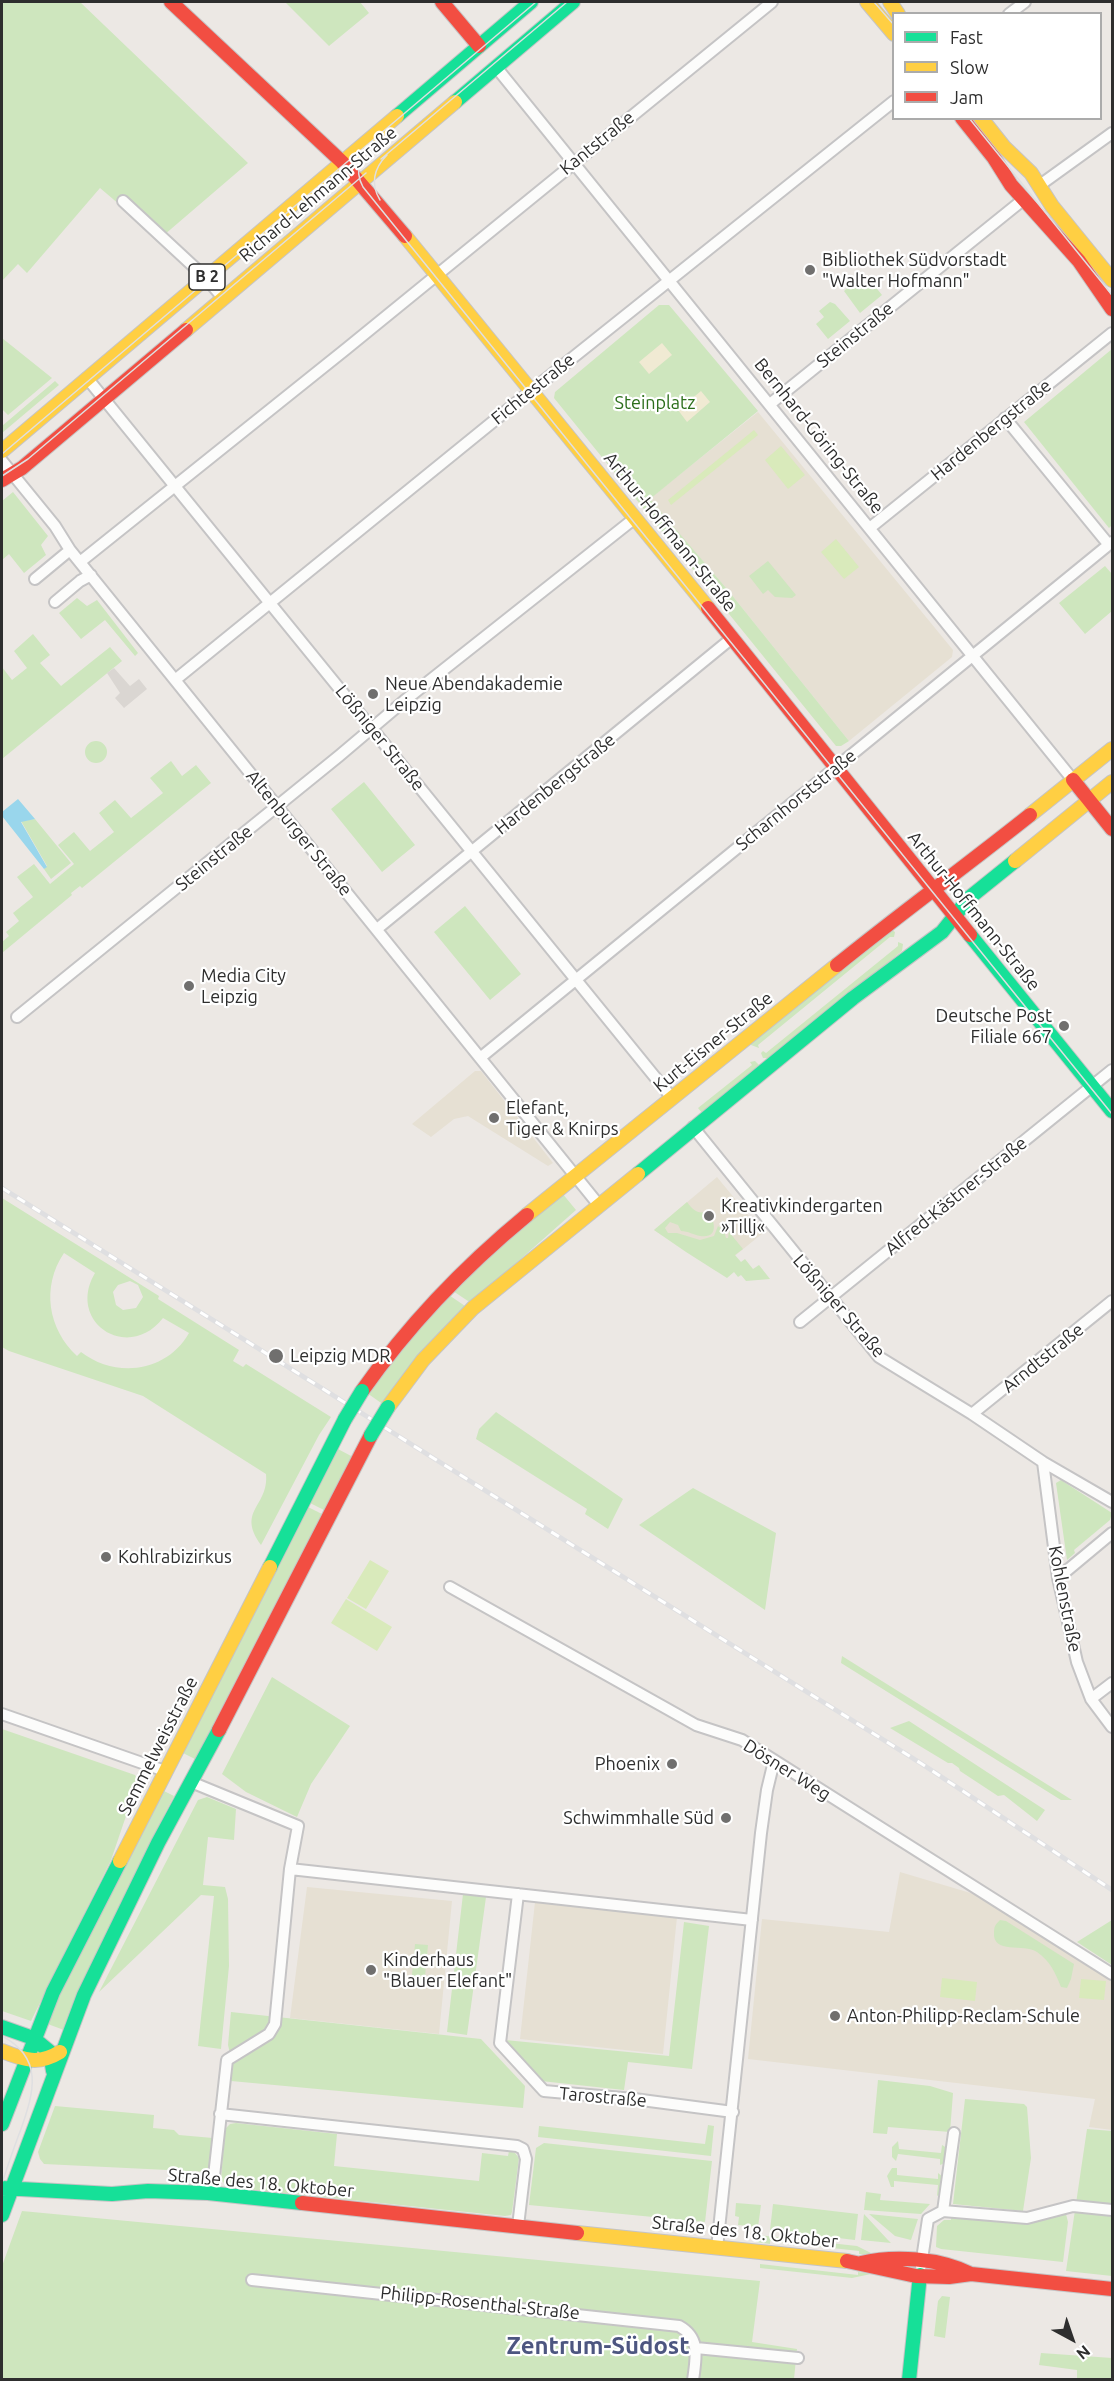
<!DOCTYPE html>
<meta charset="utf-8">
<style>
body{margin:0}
#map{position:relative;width:1114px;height:2381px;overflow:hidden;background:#ece8e4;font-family:Ubuntu,sans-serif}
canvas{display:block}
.frame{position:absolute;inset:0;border:3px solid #2e2e2e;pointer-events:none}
.legend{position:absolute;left:892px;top:12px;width:210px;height:108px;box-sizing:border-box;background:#fff;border:2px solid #ababab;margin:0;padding:8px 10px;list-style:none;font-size:18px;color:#2e2e2e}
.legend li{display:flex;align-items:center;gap:12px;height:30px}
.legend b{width:30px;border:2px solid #ababab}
.north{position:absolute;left:1042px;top:2309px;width:60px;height:60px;-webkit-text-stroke:4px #fff;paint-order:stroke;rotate:140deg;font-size:16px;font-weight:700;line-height:24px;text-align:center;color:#2e2e2e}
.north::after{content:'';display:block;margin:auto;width:21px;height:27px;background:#2e2e2e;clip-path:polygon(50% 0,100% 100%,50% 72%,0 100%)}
</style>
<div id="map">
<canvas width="1114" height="2381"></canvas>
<div class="frame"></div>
<ul class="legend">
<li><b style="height:8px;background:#16e098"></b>Fast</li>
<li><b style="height:8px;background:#ffcf43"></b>Slow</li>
<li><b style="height:8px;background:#f24e42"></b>Jam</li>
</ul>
<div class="north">N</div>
</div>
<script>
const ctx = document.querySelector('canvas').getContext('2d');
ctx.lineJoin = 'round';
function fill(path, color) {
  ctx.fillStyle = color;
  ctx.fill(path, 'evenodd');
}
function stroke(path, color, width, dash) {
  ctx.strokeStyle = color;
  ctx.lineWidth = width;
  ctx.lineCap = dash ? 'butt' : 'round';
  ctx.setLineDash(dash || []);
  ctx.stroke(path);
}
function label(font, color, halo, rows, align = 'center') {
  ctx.font = font + ' Ubuntu,sans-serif';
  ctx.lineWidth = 4.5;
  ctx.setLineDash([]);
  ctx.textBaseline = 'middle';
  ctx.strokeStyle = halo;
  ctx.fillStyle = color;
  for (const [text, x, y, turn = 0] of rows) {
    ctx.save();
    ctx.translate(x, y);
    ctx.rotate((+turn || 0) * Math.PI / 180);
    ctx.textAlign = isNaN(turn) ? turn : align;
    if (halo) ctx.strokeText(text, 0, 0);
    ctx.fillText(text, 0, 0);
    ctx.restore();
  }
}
fill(new Path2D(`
 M758 412 953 650 952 657 849 741 727 589 649 499Z
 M475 1071H481L553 1163 548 1166 468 1116 454 1119 431 1137 412 1124Z
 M717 1177 763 1233 716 1271 654 1230Z
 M900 1872 984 1897 1112 1980V2130L1089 2127 1095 2099 748 2059 762 1919 889 1932Z
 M307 1887 452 1901 439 2034 290 2018Z
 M535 1902 677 1917 663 2054 520 2039Z`), '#e6e0d3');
fill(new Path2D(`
 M2 2H80L248 163 164 235 120 205 100 188 27 273 18 264 2 281Z
 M285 2H360L369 13 329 46Z
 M870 280 882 295 860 313 844 291 855 281 861 287Z
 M830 302 835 304 850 321 828 339 816 324 824 317 819 311Z
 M659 305H669L758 411 650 499 727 589 849 741 841 746H836L554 398 555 392Z
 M2 338 52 378 8 415 2 409Z
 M1112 349V525L1109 528 1024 422Z
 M55 381 59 385 2 433V426Z
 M13 492 48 536 41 545 46 555 24 573 9 554 2 560V501Z
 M768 561 796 595 792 598 775 597 768 590 763 594 749 576Z
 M1105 566 1112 574V611L1085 634 1059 603Z
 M77 598 87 606 97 600 138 653 135 656 105 620 81 639 59 613Z
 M33 634 50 655 40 663 61 686 110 647 122 661 2 759V667L12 680 27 668 14 651Z
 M85 752a11 11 0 1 1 22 0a11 11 0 1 1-22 0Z
 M171 761 182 776 196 765 211 783 82 888 80 886 71 893 72 895 2 953V942L9 936 6 932 19 921 13 913 33 897 17 877 34 864 50 884 74 864 58 845 74 832 90 851 114 832 99 813 115 800 131 818 163 793 150 778Z
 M364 782 415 845 382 872 331 809Z
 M35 819 71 863 51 879 44 869 47 866 21 821Z
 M465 906 521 974 490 1000 434 932Z
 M892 930 895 932 894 937H890L758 1045 759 1048 751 1045 750 1042Z
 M898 942 903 944 902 951 771 1058H763L761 1053 763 1051 766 1053 898 946Z
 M755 1061 759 1065 702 1113 698 1108 752 1065 750 1062Z
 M562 1193 576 1210 471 1303 450 1289Z
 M2 1198 159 1296 158 1299 239 1350 233 1361 243 1367 246 1364 331 1417 319 1435 261 1545C236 1510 269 1507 266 1474L143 1396 9 1351 2 1347ZM64 1253 95 1273C66 1322 128 1363 163 1318L189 1333C167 1372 116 1379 81 1352L77 1356C48 1329 41 1287 64 1253ZM130 1281 138 1285 143 1297 136 1308 123 1310 116 1305 113 1292 118 1285Z
 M687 1202C693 1210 698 1215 709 1211 714 1220 720 1239 700 1236 694 1235 688 1231 681 1231L678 1225 670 1222 665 1228 668 1233H677L700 1240 714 1236 718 1226 724 1231 726 1238H728L729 1232 743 1249 735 1255 741 1262 745 1259 753 1269 759 1265 770 1279 746 1281 741 1275 738 1277 734 1272 727 1278 686 1252 654 1230Z
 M446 1293 465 1306 384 1405 367 1393 382 1370Z
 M496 1412 623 1499 608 1529 585 1514 587 1509 476 1439 479 1429Z
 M336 1448 353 1457 324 1510 308 1502Z
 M1061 1480 1112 1513 1110 1520 1074 1550 1075 1553 1067 1560 1056 1483Z
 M693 1488 776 1533 765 1610 639 1525Z
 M306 1506 322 1514 197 1760 181 1752Z
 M842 1656 1072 1800H1061L841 1663Z
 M272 1677 350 1726 311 1784 297 1817 246 1792 222 1774Z
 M909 1721 1045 1810 1037 1821 1004 1795 998 1796 960 1771 959 1768 952 1763H948L890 1728Z
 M2 1729 135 1775 138 1781 111 1860 31 2021 2 2011Z
 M162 1790 174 1796 153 1837 64 2030 45 2023Z
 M207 1797 236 1809 234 1840 208 1837 203 1885 225 1887 228 1899 229 1966 221 2049 198 2046 214 1896 201 1895 99 1992 198 1800Z
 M463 1894 486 1897 467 2035 447 2032Z
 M1000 1920 1006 1921 1074 1964 1071 1979 1067 1988 1061 1987C1055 1972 1050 1961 1037 1952 1024 1943 992 1955 994 1932 994 1926 996 1924 1000 1920Z
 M1112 1920V1965L1077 1942Z
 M684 1922 709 1926 692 2069 628 2062 624 2090 541 2081 504 2044 505 2040 669 2056Z
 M415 1944 428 1945 424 1987 411 1985Z
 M231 2012 481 2039 525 2086 523 2108 231 2081 233 2066 228 2045Z
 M878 2080 930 2086 953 2093 950 2132 888 2127 887 2134 873 2133Z
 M965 2099 1024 2104 1027 2107 1031 2158 1023 2211 953 2204Z
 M55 2106 154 2115 153 2128 174 2130 179 2135 213 2138 209 2172 44 2164 40 2159 38 2152Z
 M236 2123 337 2134 334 2166 479 2181 482 2153 508 2156 509 2151 515 2153 519 2158 512 2212 511 2215 505 2216 228 2187 221 2180 225 2129 230 2124Z
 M708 2125 714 2126 711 2156 538 2137 539 2126 705 2144Z
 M1087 2129 1112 2131V2276L1066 2271Z
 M898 2141 899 2149 941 2153 942 2145 947 2148 945 2163 940 2165V2159L898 2154 896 2161 892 2157V2147Z
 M544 2143 712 2161 705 2222 529 2205 536 2148Z
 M892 2168H897V2175L938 2179V2173L943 2177 941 2193 937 2196 938 2185 894 2181V2187H891L887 2176Z
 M866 2192 881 2194 880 2200 930 2204 921 2214 864 2210Z
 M736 2203 761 2205 758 2227 738 2225 739 2217 735 2216Z
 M773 2204 858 2214 855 2240 770 2230Z
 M22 2211 760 2281 752 2342 797 2349 794 2379H2V2266Z
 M864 2214 887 2239 891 2243 861 2240Z
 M869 2214 918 2219 911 2240 895 2236Z
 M1066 2214 1068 2222 1063 2262 941 2249 936 2247 937 2226 944 2220H951V2216C994 2220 1024 2227 1066 2214Z
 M757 2235 857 2246 875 2255 859 2254V2251L770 2241V2244L756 2242Z
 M760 2264 858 2275V2272L871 2274 852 2278 760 2268Z
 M942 2296 950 2297 945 2338 934 2336 938 2301Z
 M1041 2353 1112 2358V2379H1077V2370L1039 2365Z`), '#cee6be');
fill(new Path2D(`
 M662 343 672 355 649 374 639 362Z
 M701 391 710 402 687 422 678 410Z`), '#f0ead3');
fill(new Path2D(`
 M754 430 758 435 671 505 668 500Z
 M781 446 805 475 788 489 765 460Z
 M836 539 859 567 844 579 821 552Z
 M370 1560 389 1571 366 1609 347 1598Z
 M346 1599 392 1627 377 1651 331 1623Z
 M942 1978 977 1982 975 2001 940 1997Z
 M1081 1979 1106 1981 1104 2000 1079 1998Z`), '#d9eabb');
fill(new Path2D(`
 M114 668 130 686 139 679 147 689 124 708 115 698 120 693 107 673Z`), '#dad6d2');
fill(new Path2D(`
 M18 799 35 819 21 822 47 867 44 869 2 816V812Z`), '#99d6ec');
const street = new Path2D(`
 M1009 14 1025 2
 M496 67 1073 780
 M1040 185 1112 133
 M123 201 206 278 223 298
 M87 378 672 1098
 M770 404 1024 199
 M1005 418 1109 545
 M2 461 55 526 70 550 598 1204
 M871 527 1112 333
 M80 562 346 349 772 2
 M35 579 70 550
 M55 602 80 581 91 575
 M175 680 516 403 894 101
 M377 929 732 638
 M17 1017 339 756 404 701 635 518
 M480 1058 1112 542
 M693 1127 879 1357 972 1414 1043 1462 1112 1502
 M800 1322 1112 1070
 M972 1414 1112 1301
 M1043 1462 1058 1578 1077 1662 1091 1699 1112 1727
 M1058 1578 1112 1533
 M450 1587 696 1725 742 1740 1112 1974
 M1091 1699 1112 1683
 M2 1714 165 1771
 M191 1782 298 1826 290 1869 275 2024 269 2034 227 2060 214 2176 208 2193
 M290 1869 752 1920
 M518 1894 500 2043 544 2091 634 2099 733 2112
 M220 2114 517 2146 523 2149 526 2159 518 2226
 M943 2211 954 2133
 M717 2248 761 1833 767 1790 774 1761
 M921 2266 928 2219 943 2211 1027 2218 1073 2206 1112 2210
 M252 2280 679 2326C701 2338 696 2358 693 2380
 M696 2348 798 2358`);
const fast = new Path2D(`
 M455 102 573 2
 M397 116 531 2
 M970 935 1112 1111
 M638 1174 853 998 942 932 969 898 1015 861
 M270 1567 345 1419
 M2 2027 33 2038 50 2052 53 2071
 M2 2124 53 1992 120 1861
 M2 2188 112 2194 148 2191 208 2193 302 2203
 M2 2215 84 1995 158 1843 219 1730
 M909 2380 920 2275`);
const slow = new Path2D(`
 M867 2 894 34
 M890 2 898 14
 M981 118 1004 147 1031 173 1052 206 1112 280
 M405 236 708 608
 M186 330 455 102
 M2 451 397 116
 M1030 815 1112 749
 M1015 861 1112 782
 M527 1215 837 965
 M388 1407 423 1360 473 1308 638 1174
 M120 1861 270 1567
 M2 2051C24 2060 39 2065 60 2052
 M577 2233 847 2261`);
const jam = new Path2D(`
 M171 2 342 162 405 236
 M442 2 479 46
 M962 118 994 158 1011 185 1079 261 1112 309
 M2 480 22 468 186 330
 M708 608 970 935
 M1073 780 1112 829
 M837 965C900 914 966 866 1030 815
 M362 1391C409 1324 464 1267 527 1215
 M219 1730 371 1435
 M302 2203 577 2233
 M847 2261 916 2276 949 2277 971 2274 1112 2289
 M861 2263C895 2255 939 2258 971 2274`);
stroke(street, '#c5c4c5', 14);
stroke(fast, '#c5c4c5', 16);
stroke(slow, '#c5c4c5', 16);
stroke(jam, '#c5c4c5', 16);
stroke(street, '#fcfcfb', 10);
stroke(fast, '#16e098', 14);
stroke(slow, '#ffcf43', 14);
stroke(jam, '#f24e42', 14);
stroke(new Path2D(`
 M874 2 894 25
 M969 118 1112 295
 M375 138C361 151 353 169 363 187L1112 1114
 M381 159 567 2
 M380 200C370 184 374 168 387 155
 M2 454 536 2
 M2 476 28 459 366 173
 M2 2036C44 2058 34 2092 21 2129 14 2147 8 2165 2 2183`), '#dfdfe1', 1.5);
const rail = new Path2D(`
 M2 1188 922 1764 1112 1890`);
stroke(rail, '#dfdfe1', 5);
stroke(rail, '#fff', 3, [9]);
const fastBridge = new Path2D(`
 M345 1419 362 1391
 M371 1435 388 1407`);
stroke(fastBridge, '#c5c4c5', 16, []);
stroke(fastBridge, '#16e098', 14);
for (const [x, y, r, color] of [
 [810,270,6,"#706f6e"],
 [373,694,6,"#706f6e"],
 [189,986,6,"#706f6e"],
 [1064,1026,6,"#706f6e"],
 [494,1118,6,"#706f6e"],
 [709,1216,6,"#706f6e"],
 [276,1356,8,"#706f6e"],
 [106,1557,6,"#706f6e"],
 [672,1764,6,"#706f6e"],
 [726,1818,6,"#706f6e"],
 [371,1970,6,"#706f6e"],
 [835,2016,6,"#706f6e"]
]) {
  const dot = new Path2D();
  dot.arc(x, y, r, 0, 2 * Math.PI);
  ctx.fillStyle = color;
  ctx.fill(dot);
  stroke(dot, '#fff', 2);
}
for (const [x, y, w] of [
 [207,277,36]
]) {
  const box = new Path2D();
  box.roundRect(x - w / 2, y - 13, w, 26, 4.5);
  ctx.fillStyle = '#fff';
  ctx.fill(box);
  stroke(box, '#2e2e2e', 1.5);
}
label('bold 16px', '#2e2e2e', null, [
 ["B 2",207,277]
]);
label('18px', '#2e2e2e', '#fff', [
 ["Kantstraße",597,143,-39],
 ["Richard-Lehmann-Straße",318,194,-40],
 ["Steinstraße",855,335,-39],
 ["Fichtestraße",533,389,-39],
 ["Hardenbergstraße",991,430,-39],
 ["Bernhard-Göring-Straße",819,436,51],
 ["Arthur-Hoffmann-Straße",670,532,51],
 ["Lößniger Straße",380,738,51],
 ["Hardenbergstraße",555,784,-39],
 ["Scharnhorststraße",796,800,-39],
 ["Altenburger Straße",299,833,51],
 ["Steinstraße",214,858,-39],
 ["Arthur-Hoffmann-Straße",974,911,51],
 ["Kurt-Eisner-Straße",713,1042,-39],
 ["Alfred-Kästner-Straße",956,1196,-39],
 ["Lößniger Straße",839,1306,49],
 ["Arndtstraße",1043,1358,-39],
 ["Kohlenstraße",1065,1599,79],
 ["Semmelweisstraße",158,1746,-63],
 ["Dösner Weg",787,1770,32],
 ["Tarostraße",603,2097,5],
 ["Straße des 18. Oktober",261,2183,5],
 ["Straße des 18. Oktober",745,2232,6],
 ["Philipp-Rosenthal-Straße",480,2303,6]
]);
label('18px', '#2e2e2e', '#fff', [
 ["Bibliothek Südvorstadt",822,260],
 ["\"Walter Hofmann\"",822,281],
 ["Neue Abendakademie",385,684],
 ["Leipzig",385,705],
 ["Media City",201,976],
 ["Leipzig",201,997],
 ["Deutsche Post",1052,1016,"right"],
 ["Filiale 667",1052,1037,"right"],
 ["Elefant,",506,1108],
 ["Tiger & Knirps",506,1129],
 ["Kreativkindergarten",721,1206],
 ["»Tillj«",721,1227],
 ["Leipzig MDR",290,1356],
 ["Kohlrabizirkus",118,1557],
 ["Phoenix",660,1764,"right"],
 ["Schwimmhalle Süd",714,1818,"right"],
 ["Kinderhaus",383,1960],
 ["\"Blauer Elefant\"",383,1981],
 ["Anton-Philipp-Reclam-Schule",847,2016]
], 'left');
label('18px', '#2c6e1b', '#fff', [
 ["Steinplatz",655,403]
]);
label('bold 24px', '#4d5680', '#fff', [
 ["Zentrum-Südost",598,2346]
]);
</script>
